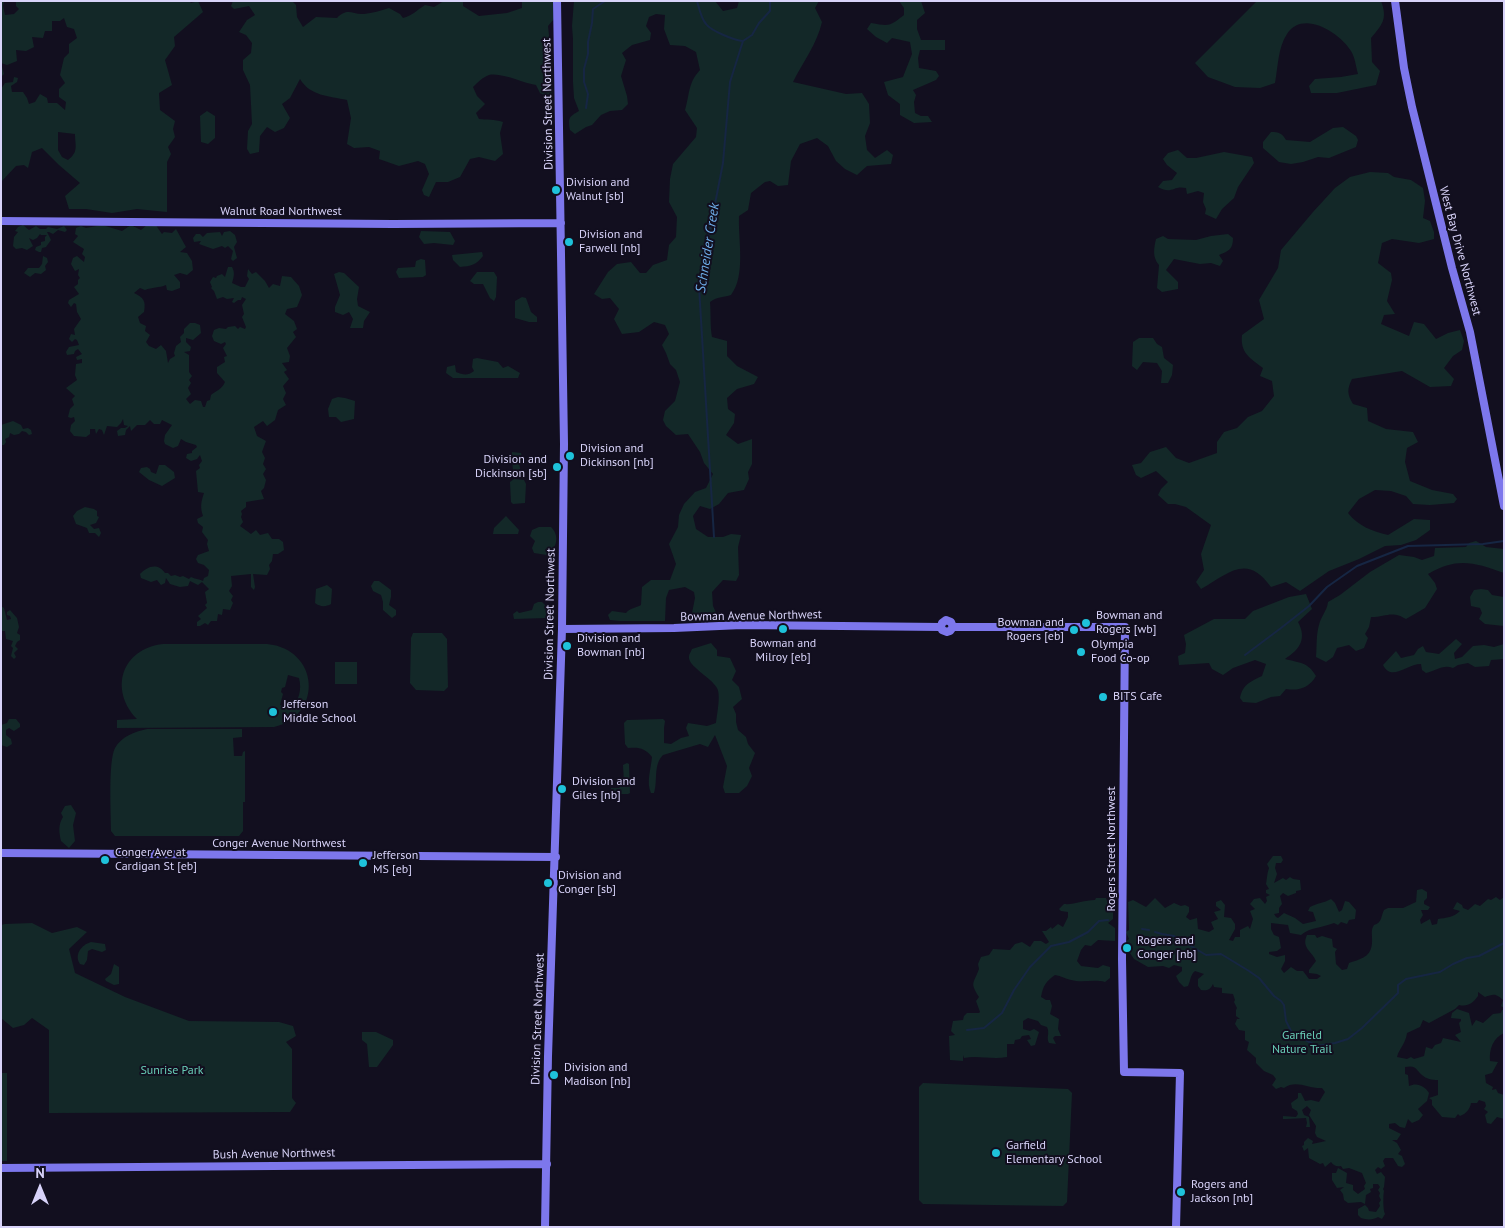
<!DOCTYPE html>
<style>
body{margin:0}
#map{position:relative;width:1505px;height:1228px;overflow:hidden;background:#120f1f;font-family:"PT Sans",sans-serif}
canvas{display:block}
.frame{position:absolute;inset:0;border:2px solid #d8d3f9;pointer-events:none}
.north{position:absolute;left:15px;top:1163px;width:50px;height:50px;-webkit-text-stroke:4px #120f1f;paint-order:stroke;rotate:0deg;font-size:14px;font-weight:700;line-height:20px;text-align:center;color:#d8d3f9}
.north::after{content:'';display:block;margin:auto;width:18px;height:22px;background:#d8d3f9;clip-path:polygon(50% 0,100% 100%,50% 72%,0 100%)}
</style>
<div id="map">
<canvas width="1505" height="1228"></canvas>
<div class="frame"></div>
<div class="north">N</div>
</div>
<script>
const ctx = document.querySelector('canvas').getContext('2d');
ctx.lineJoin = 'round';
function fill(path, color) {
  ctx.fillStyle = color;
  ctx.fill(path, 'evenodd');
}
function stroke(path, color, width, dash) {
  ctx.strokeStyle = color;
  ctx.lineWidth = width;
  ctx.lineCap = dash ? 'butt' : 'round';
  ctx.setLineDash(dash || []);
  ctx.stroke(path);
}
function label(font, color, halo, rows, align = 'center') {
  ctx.font = font + ' "PT Sans",sans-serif';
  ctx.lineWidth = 4;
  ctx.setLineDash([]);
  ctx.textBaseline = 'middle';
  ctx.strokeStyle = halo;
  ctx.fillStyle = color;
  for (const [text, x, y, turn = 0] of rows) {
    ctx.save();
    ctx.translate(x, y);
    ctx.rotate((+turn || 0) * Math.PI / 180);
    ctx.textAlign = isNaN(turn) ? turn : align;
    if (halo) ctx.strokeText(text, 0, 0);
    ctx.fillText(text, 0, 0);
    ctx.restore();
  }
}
fill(new Path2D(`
 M1 1H4L3 6 5 15 14 14 19 9 16 6V1H189L191 3 198 1 203 12 174 37 175 46 165 60 172 85 159 93 160 110 175 121 173 129 175 137 168 147 171 154 167 162V212L137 209 112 213 86 209H69L65 196 80 183 59 165 42 148 32 152 28 168 24 165 16 166 1 182V89L5 83 13 82 14 77 18 78 17 82 11 86 12 92H23L27 98 29 104 35 102 40 94 47 98 48 103H57L65 110 66 102 59 97V89L65 83 60 75 64 58 69 53V44L77 38 74 29 67 27 64 18 60 21H52V31H45L43 38 32 37 34 47 26 51 16 50 17 61 7 65 1 63 4 74 1 77ZM58 132 75 134C75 145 79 152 68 160L62 157 58 150Z
 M233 1H292L296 5 297 17 303 27 316 17 337 18C348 7 352 15 364 14 373 13 380 11 389 8L400 14 403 18C412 16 417 10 425 5L434 7 444 1H463V6L479 16 507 13 522 8V1H553L554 19 548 26 551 54 552 93 546 96 540 93 536 85C523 83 501 72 489 75 483 77 477 83 473 87L477 96 485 104 476 113 479 119C487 120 494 119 503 122L500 133 503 154 495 161 479 157 470 159 460 177 448 182H436L429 197 424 195 422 190 429 174 425 164 418 161 399 166 379 159 380 151 369 147 354 148 347 144 351 118 347 100C329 96 310 96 300 79L290 98 282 104 290 118 284 128 275 132 267 127 260 136 259 152 250 154 247 149 248 131 252 124 250 85 243 70V60L251 53 252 43 246 35 239 32 247 20 255 15 249 6 234 9 231 6Z
 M574 1H715L723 11 737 8 739 1H819L815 8 822 22C817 44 803 62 793 82L846 94 862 93 869 104 870 123 865 136 867 150 875 158 887 150 893 155 891 164 867 166 857 175 845 169 836 161 828 146 817 138 800 144 791 161 788 185 778 186 770 181 765 182 751 193 748 210 739 216C738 241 746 275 731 295 721 298 719 296 710 302 711 314 710 326 712 337L727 341V356L737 366 758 377 754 384 737 389 727 398 728 409 735 414 734 423 726 435 738 444 752 439V464L748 472 749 479 744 490 728 493 719 504 710 509 700 506 693 516 696 529 708 537H723L731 534 741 535 738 547 739 575 736 581 723 580 712 592 713 606 718 617 707 621 691 618 695 598 694 592 685 587 669 590 666 598 665 621H620L610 620 608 615 612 611 626 613C630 608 636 608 641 605L642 587 651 580H670L676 564 669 544 678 527 679 515 684 504 695 492 706 488 713 474 704 463 700 452 688 434 676 435 666 426 663 420 665 411 675 401 680 382 676 370 670 364 666 353 662 345 669 334 665 325 654 322 639 332 622 334 614 319 619 309 610 298 602 299 594 294 608 272 617 264 631 262 640 273H646L653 265 667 260 669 245 676 237 677 217 669 202 670 179 673 164 696 137 697 128 685 110C690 93 688 83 700 70L696 52 685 46 670 45 664 29 665 15 656 14 649 17 646 26 651 33 650 40 632 45 622 53 626 60 621 76 627 96 628 104 622 110 610 111 601 115 592 125 586 127 575 134 570 130C568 117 569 117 579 111L574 98 573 82V39L572 26Z
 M899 1H921L925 13 917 20V29L921 40H945V50H920L918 58 919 68 936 71 939 76 936 80 913 90 916 95 914 102 915 113 921 116H928L932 122 914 123 900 115V104L888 95 884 82 903 77 912 54 910 42 892 38 887 43 876 37 867 29 871 23C889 26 889 27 904 15V8Z
 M1257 1H1381C1388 19 1382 25 1371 38L1372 62 1380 71 1376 85 1337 93H1311L1309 86 1315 79 1341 77 1358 74C1356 67 1355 57 1351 51 1340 33 1303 9 1287 34 1278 47 1278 67 1275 83L1260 88 1235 87 1208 77 1195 63Z
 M207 111 215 116V138L208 144 201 142 200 116Z
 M1343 127 1356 136 1358 140 1356 147 1329 158 1318 157 1303 162 1291 164 1279 162 1263 148V142L1271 132C1279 132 1282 133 1286 140L1310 142 1333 128Z
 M1178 150 1187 158H1196L1224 152 1252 157 1254 163 1238 187 1234 198 1222 209 1216 219 1205 214 1206 209 1203 202 1204 193 1198 191 1187 194 1186 188C1173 185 1172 195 1158 187L1163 181 1172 180 1177 173 1167 165 1163 159 1168 153Z
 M1370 172 1388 173 1394 177 1411 180 1423 188 1425 201 1423 218 1430 221 1434 232V239L1419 243 1392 239 1382 243 1378 263 1391 273 1392 280 1387 301 1395 314 1384 315 1381 324 1409 336 1414 322 1424 324 1436 339 1448 333 1460 330 1464 341 1462 350 1453 356 1444 368 1454 379 1451 386 1430 387 1402 371 1352 379C1347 389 1347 394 1353 404L1367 408 1368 421 1386 429 1413 432 1418 442 1407 448 1405 462 1410 481 1432 490 1453 494 1457 499 1454 503 1430 505 1413 504 1406 496 1391 491 1375 490 1359 499 1348 513C1358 526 1372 531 1388 535L1414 519 1430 520V530L1416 540 1401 545 1385 546 1359 559 1329 571 1300 591 1286 582 1271 587C1247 553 1229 573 1201 589L1196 582 1204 570 1201 554 1211 525 1186 507 1175 504H1168L1158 495 1161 489 1168 482 1156 471 1141 478 1136 475 1132 465 1141 463 1150 452 1166 447 1176 458 1189 463 1217 453V442L1224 432 1237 428 1248 417 1262 411 1274 396 1272 381 1260 376 1263 368C1250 358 1240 353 1242 335L1264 319 1259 300 1278 268 1281 250 1313 212 1335 188 1350 177Z
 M155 224 162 234 164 232 172 233 176 229 186 247 180 252 187 253 192 261 193 270 187 275 180 273 174 275 180 282V288L172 291 167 290 166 285C159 288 152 287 145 290L140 288 134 293C144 298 146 301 144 312L138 317 140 323 146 326 145 331 150 335 146 342 149 346 156 349 161 345 166 351 168 363 170 359 175 356 174 353 176 346 181 342 180 337 184 333V329L190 323H195L200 325 201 333 193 340 186 338V342L191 347 190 351 184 352 189 355V372L192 376 189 380 191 383 188 388 191 394 186 399 190 404 195 400 201 401 203 407H205L207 401 210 400 211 395C216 391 222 389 225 382L217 373V367L225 362 224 357 227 356 223 348 226 344 225 342 221 344 214 341 212 336 214 330 219 328 226 329 228 327 235 326 238 329 240 327 245 329 246 327 242 317 244 314 242 305 246 299 242 297 241 300H238L234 303 232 302 234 298 227 299 223 297 217 299 214 291 211 288 212 287 210 282 213 277 216 278 217 276 222 274 225 277 228 267H232C235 272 234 277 232 283L241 287H245L249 279 247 276 248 269 252 274 256 272 265 281 269 288 273 284 280 286 282 276 291 277 299 286 302 295 297 307 287 309 285 314 294 321 297 329 293 332 296 337 287 348 290 356 289 362 282 363 287 370 284 372 289 379 283 386 286 393 283 399 286 405 278 410 275 420 267 426 263 421 254 427 257 436 266 441 262 452 265 458 263 464 266 469 263 474 266 480 264 488 261 491 264 499 246 502V507L241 511 242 514 241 517 243 522 240 526 251 534 256 530 260 535 268 533 272 539H279L283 542 284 550 278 554H273L272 561 269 565 270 569 267 575 253 574 255 587 254 590 251 587V574L231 576 232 586 229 591 233 596 231 600 233 603 230 610 223 609 222 615 218 614 217 621H211L208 625 205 623 200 626H197V622L201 619 198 616 207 608 205 605 207 603 205 592 209 589 202 582 198 585 190 581 188 586 180 587 170 584 166 578 165 583 161 585 157 580 151 582 141 578 140 574C147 567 157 562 165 573H168L171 576 175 575 180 577 183 576 189 579 191 577C195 579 199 579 203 581L204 578 208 576 209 570 204 565 198 563 196 559 198 555 209 551 207 544 208 540 202 532 203 527 198 523 197 519 203 516C200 507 201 502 204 493L198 492 196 471 200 468 199 465 202 461 200 455 197 459 191 461 186 458 187 454 192 453V451L197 447 196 445 186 442 181 439 178 446 173 448 165 444 164 441 165 435 172 425 162 420 160 424H154L150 420 145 425H137L131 431 130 426 126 430 125 435 118 436 117 431 121 428H125L128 426 124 425 123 419 121 423 117 427 107 426 104 435 102 430 99 429 96 434 95 429H90V434L86 437 74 436 70 431 71 425 75 421 74 417 71 418 68 417 70 409 74 405 72 399 75 396 66 388 77 380 75 375 76 364 82 363V359L77 360 76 357 82 354 78 349 75 351 74 354 67 355 66 352 69 347 79 345 77 340 75 339 72 342 69 339 71 334 75 335 74 329 81 319 77 312 76 304 74 303 71 307 68 303 69 300 79 294 74 287 78 284V280L80 278 78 275 79 269 75 271 71 264 73 258 77 256 84 262 85 257 82 254 84 249 73 242 78 236 75 234 76 228 81 226 86 228 102 225 122 231 131 225 141 230 147 225Z
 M23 225 29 230 36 226 40 229H46L48 227 57 229 64 226 67 230 65 232 58 230 53 234 49 232H47L51 240 46 247 42 248 41 252H39L35 250 36 247 41 245V242L45 241V237L47 235H41L40 234 37 238 33 240 29 238 33 246 27 250 22 248 16 249 13 246 14 237 18 232 15 231 18 227Z
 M230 231 235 235 237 242 234 247 237 258 233 261 231 259 233 251 228 246 225 248 222 246 213 249 199 244 201 241 194 242 193 238 196 234H200L203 237 207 233 220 232 222 236 224 232Z
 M421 231 450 232 455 241 453 245 434 243 424 244 419 237Z
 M1228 234 1233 238C1233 249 1229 251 1219 255L1223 261 1220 266 1211 263 1200 264 1174 259 1166 270 1178 282V289L1162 292 1157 288 1159 265C1152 257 1154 248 1156 239L1163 236 1168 239 1196 240 1211 236Z
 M482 252 483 256C476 265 471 266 460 267L453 260 452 255Z
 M43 256 47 258 48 262 45 266 46 270 41 274 35 273 30 277 24 273 28 268H39L42 264Z
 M421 259 425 260 426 275 423 277 399 278 396 272 398 268 415 267 416 261Z
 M339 272 344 273 359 287 357 299 358 306 370 312 364 321 363 328H350L353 319 349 312 343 315 335 312V307L340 295 334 274Z
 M477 272H494L497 277 496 297 494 301 490 298 483 284H474L470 281Z
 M522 297 526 298 531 312 537 317V322H529L515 318V301Z
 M1139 338H1153L1157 344 1162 347 1164 358 1173 365 1172 375 1168 383H1161L1162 371 1157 363 1143 362 1137 370 1132 366 1133 342Z
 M477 358 498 362 503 368 508 366 520 373 518 378H453L446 373 447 367 455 365 456 372C463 375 468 376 474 371L472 367 473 359Z
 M338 397 345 398 355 401 354 419 341 422 336 417H329L328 409 332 399Z
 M13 421 21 425 23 429 28 428 31 430 32 434 29 435 26 432 22 431 19 434 14 435 10 433 9 437 5 439 6 442 4 445H1V425Z
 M512 452 521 453 523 462 519 463 521 473 515 474 513 471C513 465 511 459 512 452Z
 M159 465H165L174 472 175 478 162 486 149 480 139 472 141 468 147 467 150 469 151 472 156 474Z
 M514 479 524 480 526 484 525 503 513 504 511 502 510 482Z
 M85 507 94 509 97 511V516L99 517 96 523 90 525 94 529 99 528 101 533 99 537 95 533H89L87 528 76 524 73 516 77 511Z
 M506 516 519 530 518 534H493L494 528Z
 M539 527H551C560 536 557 548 547 555L534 553 532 548 535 541 530 536 532 530Z
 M1476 541 1486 547 1504 549V573C1474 562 1457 557 1428 574L1435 583 1437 589 1425 608 1406 619C1392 610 1386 617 1371 617L1369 627 1365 634 1368 638 1364 648 1356 651 1349 645 1337 648 1333 657 1326 662 1316 657C1317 646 1316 635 1319 625 1321 616 1327 611 1328 602L1340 595 1370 572 1399 555 1414 557 1422 560 1434 556 1435 548 1466 547 1469 543Z
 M374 581H379L391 590V597L389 605 396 610V615L392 618 383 610V602L381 595 373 591 371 586Z
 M327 585 332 589 331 604C326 607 320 607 315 603L316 589Z
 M1481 589 1488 590 1492 595 1504 597V626L1485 624 1479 619 1482 613 1480 608 1471 606 1470 597 1474 590Z
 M1306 594 1312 609 1298 622C1307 639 1300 649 1285 659 1300 663 1308 662 1316 676 1309 688 1299 691 1286 689L1280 696 1271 697 1256 703 1243 702 1240 698C1243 684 1250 682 1262 676L1266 664 1255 660 1233 668 1223 675 1212 669 1209 663 1179 665 1178 656 1185 653 1186 644 1184 635 1214 619H1245L1253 611 1289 597Z
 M538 602H542L546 606V618L514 619 513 614 517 611 519 613 532 610 534 604Z
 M1 606 4 608 7 620 11 619 10 616 7 615V612L10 610 17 618 19 627 17 633 20 635V640L17 642 15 646 18 649 14 653 16 657 14 659 11 656 13 648 11 646 13 641 6 639 5 631H1Z
 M413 633H442L447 639 448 687 444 691 416 690 410 683 411 638Z
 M1456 639 1462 644 1454 653 1455 659 1462 657 1473 646 1484 645 1494 647 1504 644V659L1491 660 1489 666 1475 667 1468 663 1458 665 1453 668C1443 664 1436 671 1426 673L1422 670 1421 664C1406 664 1392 682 1383 665L1396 651 1401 658 1414 655 1418 649 1423 646 1426 652 1439 654Z
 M711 643 717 650V656L730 658 736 671 732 680 739 687 742 699 733 707 736 714V722L738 730 746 737 748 744 755 753 749 768 752 776 747 786 739 793H725L723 787 727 766 715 735 708 747 700 744 663 755C653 765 658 781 654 793H651C646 782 651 769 652 757 645 748 639 747 628 748L625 744 624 723 627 720 663 719 665 721 664 728V743L671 744 681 738 689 736 686 728 688 723 707 726 716 723C717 714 721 695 717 688 711 677 687 666 689 656 689 654 691 652 692 649Z
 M163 644H267C319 649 324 715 274 727L117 728V720L137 719C109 690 121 649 163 644ZM288 675 299 678C302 690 299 700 291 709L280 705 283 694 281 692 282 688 285 687Z
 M335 662H357V684H335Z
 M9 719H16L20 724V727L14 731 9 728 6 730V735L11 739 12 744 7 747 1 745V725L7 723Z
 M147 729H242V737L233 738 234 756H242L243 752 245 751V802H243V831L239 836H115L111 831C111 813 108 762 115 748 122 736 134 732 147 729Z
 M627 763 629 764 630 793 628 794H610L611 788H619C626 782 623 773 623 765Z
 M71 805 76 813 73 825 75 841 69 848 61 841C59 832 58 825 63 817L61 813 65 806Z
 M1273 856H1281L1283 860 1281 863H1276L1275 868 1277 874 1274 883 1283 878 1286 880 1290 877 1293 879 1300 880 1301 890 1296 891V893L1288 896 1283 893 1280 896 1282 904 1279 908V913L1274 914 1276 917 1278 918 1284 913 1295 918 1303 924 1316 921 1313 912 1308 911 1310 907C1317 903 1324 903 1331 899L1335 903 1339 912 1342 910 1345 901 1349 902 1356 910 1355 919 1349 920 1347 924 1341 922 1338 925 1334 923C1322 928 1310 927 1301 935L1290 933 1288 925 1271 923V929L1274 935 1279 937 1281 948 1277 951 1269 952V954L1277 957 1285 955V961L1281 969 1284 973 1291 967 1297 971H1303L1309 979H1317L1321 976 1317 974 1309 973V970L1316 961C1312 951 1301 948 1307 935H1315L1317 938 1322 936 1332 939 1333 947 1337 949 1335 952 1336 964 1342 970 1347 969 1349 963C1364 958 1373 956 1372 938 1372 932 1371 930 1374 925 1382 923 1381 916 1384 910L1388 908H1403L1416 902 1417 890 1422 889 1427 892V898L1424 901V904L1430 907 1428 910H1421L1423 915 1420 920 1421 924 1430 919 1432 925 1437 924 1438 919C1446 918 1454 917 1460 911L1453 909 1457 902 1462 905 1463 908 1468 910 1475 904 1480 906 1488 899 1491 900 1496 897 1500 900 1504 897V1008L1501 1006 1503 1000C1496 993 1493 994 1485 997L1478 992V996C1473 1003 1468 1007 1459 1005L1455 1009 1429 1023 1423 1020 1420 1027 1407 1033C1406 1043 1399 1049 1397 1057L1407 1059 1411 1057 1414 1059 1424 1056 1426 1047 1432 1049 1435 1045 1441 1043 1443 1038 1461 1042 1455 1035 1461 1032 1459 1023 1461 1021V1019L1451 1018 1452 1013 1457 1009 1469 1013 1472 1026 1476 1020 1483 1023 1493 1014 1501 1013 1502 1010H1504V1033C1493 1038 1489 1049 1490 1061L1498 1062 1492 1073 1485 1075 1486 1083 1493 1087 1492 1090 1496 1089 1498 1093 1504 1095V1119L1497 1117 1491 1124 1487 1123 1485 1115 1488 1112 1484 1109 1486 1106 1485 1102 1479 1100 1477 1103H1471C1470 1109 1466 1114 1460 1116L1458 1114 1455 1118 1442 1117 1432 1105V1100L1429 1098 1438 1095V1080C1432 1080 1426 1079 1422 1075 1415 1069 1417 1065 1405 1067V1074L1408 1075 1409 1086C1417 1082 1425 1086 1429 1093L1427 1101 1418 1109 1423 1115 1419 1120 1412 1123 1408 1119 1405 1128 1400 1127 1395 1123 1389 1124V1128L1401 1134 1397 1140H1392L1397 1143 1401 1150 1398 1154 1402 1156 1405 1164 1402 1167 1398 1166 1393 1158H1385L1383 1161 1385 1166 1381 1169 1378 1167 1375 1170 1377 1174 1381 1172 1385 1177 1384 1187 1383 1189 1384 1191C1383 1195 1383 1211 1385 1214L1382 1219 1378 1217C1374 1220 1366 1220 1361 1218L1358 1215V1209L1365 1205 1368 1208 1369 1211 1376 1212 1380 1206 1379 1203 1381 1200 1379 1196 1380 1193 1378 1190 1380 1187 1378 1184H1373V1188L1370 1189 1371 1192 1366 1195 1365 1204 1361 1202 1348 1203 1344 1200 1343 1194 1340 1190 1344 1187 1337 1188 1332 1180V1173H1336L1338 1168 1347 1173 1346 1183 1353 1185V1190L1358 1194 1365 1189 1364 1186 1366 1183 1362 1173 1349 1168 1343 1169 1341 1166C1337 1167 1334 1166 1331 1162L1325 1167 1323 1163 1320 1164 1309 1158 1308 1148 1304 1151 1302 1146 1304 1145V1142L1308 1138 1313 1141 1312 1144 1326 1141 1317 1137 1315 1133 1316 1126 1309 1115 1311 1110 1307 1106 1302 1110 1304 1115 1309 1117 1310 1127H1306L1307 1123 1306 1118 1286 1119H1283V1116L1296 1117 1298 1114 1297 1111 1292 1108 1291 1103 1298 1098V1093H1301L1305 1101 1311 1100 1319 1102 1325 1092 1322 1088C1309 1089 1296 1079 1284 1088L1281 1087 1276 1089 1272 1085 1276 1079 1273 1075 1264 1071 1256 1063V1058L1247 1050 1249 1042 1245 1040V1031L1239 1030 1235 1024 1237 1019H1240L1236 1016V1010L1237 1008 1234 1002 1235 1000 1233 994 1222 993V988L1214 987 1213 984C1210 990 1207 991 1201 990L1198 986V979L1204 974 1195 971C1190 975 1191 980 1188 986L1184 987 1179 982 1176 976 1182 971V967L1174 965 1169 968 1163 966 1148 967 1134 959 1130 953 1125 949 1122 945 1129 939 1126 932 1129 930 1128 902 1133 900 1146 907 1155 898 1165 908 1174 903 1181 906 1185 905 1189 907V912L1186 917 1190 920 1197 918 1198 929 1209 932 1214 929 1211 922 1218 919 1214 912 1221 910 1216 906V902L1221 900 1225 905 1224 917 1231 918 1235 924V929L1229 940 1233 941 1235 937H1240V930L1248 926 1250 929 1253 919 1250 911 1255 909 1250 904 1254 899 1260 898 1265 904 1267 901 1266 897 1270 895 1266 893V890L1269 889 1266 884C1267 879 1267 873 1269 868L1267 864Z
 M1096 898H1106L1108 904 1113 906V919L1108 923 1115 928V941L1098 940 1091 946 1085 945 1081 950 1077 961 1081 966 1098 968 1103 965 1110 967V978L1105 982C1094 979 1082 983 1071 980 1066 979 1061 976 1055 975 1046 981 1043 986 1041 997L1046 1000H1050L1052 1006 1050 1014 1059 1019 1058 1029 1061 1036H1055L1053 1038 1056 1044 1049 1043C1046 1038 1050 1033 1047 1027L1041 1025 1038 1021 1028 1018 1023 1021V1029L1030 1031 1034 1029 1039 1032 1035 1045 1031 1046 1027 1040 1031 1039 1029 1035 1022 1036 1020 1039 1015 1040 1014 1044H1007V1057C992 1060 978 1055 964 1058L963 1055V1061L950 1060 949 1036 955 1035 951 1031 953 1021 963 1020 964 1016 967 1013H979L980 1012 976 1001 979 997C970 982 973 985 979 969L978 964 981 957 989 955 993 949 1010 950 1015 944 1022 942 1030 947 1034 941H1041L1046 944 1049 942 1042 931H1046L1051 927 1052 929 1058 924 1063 927 1068 917V912L1061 911 1059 909 1064 904C1074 905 1084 900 1095 900Z
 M32 923 52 933 77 927 87 932 69 949 75 973 125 997 189 1021 279 1022 293 1026 296 1036 286 1042 292 1049V1098L296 1103 290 1112 49 1113V1030L32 1018 24 1025 13 1028 1 1018V925L5 924Z
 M91 942 105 944 106 950 102 952 92 949 88 951 87 960 84 965 80 964C74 955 81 945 91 942Z
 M114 964 119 967V984L114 985 106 981 105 979 111 974Z
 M362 1032H376L393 1040V1045L377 1067H369L367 1044 362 1040Z
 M1 1073H7V1161H1Z
 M923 1083 1068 1089 1072 1093 1067 1202 1063 1206 923 1204 919 1200V1087Z`), '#132828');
stroke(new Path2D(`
 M697 1C699 8 701 18 706 24 711 31 734 40 742 41
 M586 108 588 94 584 82V69L588 54V42L592 23 593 9 605 1
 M714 537 699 286 723 163 730 82 743 41 752 35 759 23 770 11V1
 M1245 655 1281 628 1309 606 1327 587 1357 566 1408 546 1483 544 1504 541
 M1142 929 1149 930
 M1155 932 1162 934 1174 936 1206 955 1221 954 1249 971 1259 978 1274 996 1281 1001 1284 1005 1286 1021 1292 1033 1317 1046 1335 1043 1348 1039 1362 1028 1398 993V985L1406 979 1440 972 1453 964 1467 958 1479 956 1504 943
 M967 1030 984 1028 1002 1013 1014 990 1030 967 1051 946 1069 942 1088 932 1099 921 1108 920`), '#162643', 2);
stroke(new Path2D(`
 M1395 1 1404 68 1412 107 1452 268 1470 332 1504 506
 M1 221 393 224 561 223
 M941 627 942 623 946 620 951 622 953 627
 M941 627 942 630 947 632 950 631 953 627
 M953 627H1125L1122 959 1124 1072 1180 1073 1176 1227
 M562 629 674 628 742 625 941 627
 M1 853 556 857
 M1 1168 547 1164
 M545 1227 548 1056 562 629 564 444 557 1`), '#7d77ec', 8);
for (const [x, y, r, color] of [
 [556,190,5,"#1ec2da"],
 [569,242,5,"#1ec2da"],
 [570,456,5,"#1ec2da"],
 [557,467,5,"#1ec2da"],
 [1086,623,5,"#1ec2da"],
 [783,629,5,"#1ec2da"],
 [1074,630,5,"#1ec2da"],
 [567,646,5,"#1ec2da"],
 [1081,652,5,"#1ec2da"],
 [1103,697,5,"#1ec2da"],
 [273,712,5,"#1ec2da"],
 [562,789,5,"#1ec2da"],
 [105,860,5,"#1ec2da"],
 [363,863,5,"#1ec2da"],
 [548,883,5,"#1ec2da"],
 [1127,948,5,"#1ec2da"],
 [554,1075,5,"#1ec2da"],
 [996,1153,5,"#1ec2da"],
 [1181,1192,5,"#1ec2da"]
]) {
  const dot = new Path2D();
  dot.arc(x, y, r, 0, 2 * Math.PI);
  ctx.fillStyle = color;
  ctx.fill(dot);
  stroke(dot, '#120f1f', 2);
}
label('12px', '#d8d3f9', '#120f1f', [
 ["Division Street Northwest",548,104,-91],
 ["Walnut Road Northwest",281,212],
 ["West Bay Drive Northwest",1460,251,75],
 ["Division Street Northwest",550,614,-89],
 ["Bowman Avenue Northwest",751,616,-1],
 ["Conger Avenue Northwest",279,844],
 ["Rogers Street Northwest",1112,849,-90],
 ["Division Street Northwest",538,1019,-88],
 ["Bush Avenue Northwest",274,1154,-1]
]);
label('12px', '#d8d3f9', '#120f1f', [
 ["Division and",566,183],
 ["Walnut [sb]",566,197],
 ["Division and",579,235],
 ["Farwell [nb]",579,249],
 ["Division and",580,449],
 ["Dickinson [nb]",580,463],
 ["Division and",547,460,"right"],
 ["Dickinson [sb]",547,474,"right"],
 ["Bowman and",1096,616],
 ["Rogers [wb]",1096,630],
 ["Bowman and",1064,623,"right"],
 ["Rogers [eb]",1064,637,"right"],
 ["Division and",577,639],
 ["Bowman [nb]",577,653],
 ["Bowman and",783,644,"center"],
 ["Milroy [eb]",783,658,"center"],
 ["Olympia",1091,645],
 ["Food Co-op",1091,659],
 ["BITS Cafe",1113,697],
 ["Jefferson",283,705],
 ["Middle School",283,719],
 ["Division and",572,782],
 ["Giles [nb]",572,796],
 ["Conger Ave at",115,853],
 ["Cardigan St [eb]",115,867],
 ["Jefferson",373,856],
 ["MS [eb]",373,870],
 ["Division and",558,876],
 ["Conger [sb]",558,890],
 ["Rogers and",1137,941],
 ["Conger [nb]",1137,955],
 ["Division and",564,1068],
 ["Madison [nb]",564,1082],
 ["Garfield",1006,1146],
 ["Elementary School",1006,1160],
 ["Rogers and",1191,1185],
 ["Jackson [nb]",1191,1199]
], 'left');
label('12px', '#69cfb8', '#120f1f', [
 ["Garfield",1302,1036],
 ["Nature Trail",1302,1050],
 ["Sunrise Park",172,1071]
]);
label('italic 14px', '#6faeeb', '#120f1f', [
 ["Schneider Creek",708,248,-81]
]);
</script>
